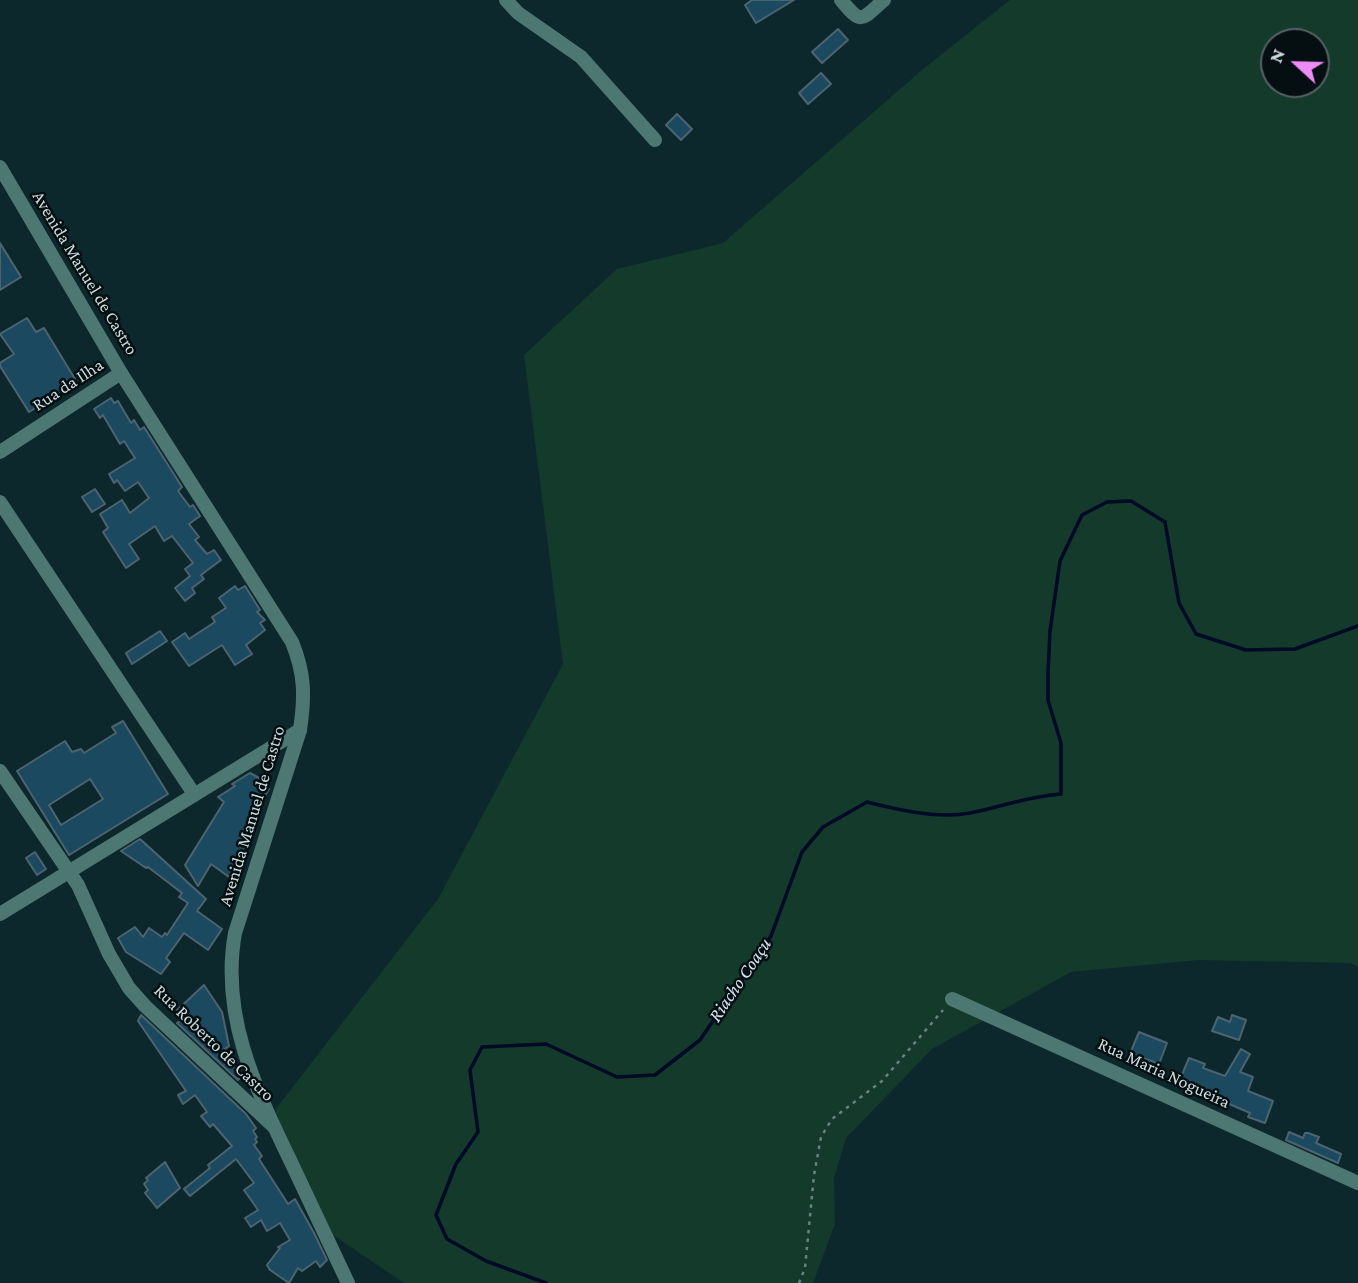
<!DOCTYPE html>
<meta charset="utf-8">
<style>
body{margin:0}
#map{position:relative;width:1358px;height:1283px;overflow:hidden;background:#0d282c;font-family:"Crimson Pro",serif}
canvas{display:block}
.north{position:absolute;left:1260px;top:28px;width:70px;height:70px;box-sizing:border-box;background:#050f11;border:2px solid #556163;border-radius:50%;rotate:292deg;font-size:19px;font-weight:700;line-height:28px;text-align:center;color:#cddcdf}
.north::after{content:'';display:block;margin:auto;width:24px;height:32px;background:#ef8bf7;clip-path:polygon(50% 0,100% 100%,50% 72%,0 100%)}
</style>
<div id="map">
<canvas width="1358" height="1283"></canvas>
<div class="north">N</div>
</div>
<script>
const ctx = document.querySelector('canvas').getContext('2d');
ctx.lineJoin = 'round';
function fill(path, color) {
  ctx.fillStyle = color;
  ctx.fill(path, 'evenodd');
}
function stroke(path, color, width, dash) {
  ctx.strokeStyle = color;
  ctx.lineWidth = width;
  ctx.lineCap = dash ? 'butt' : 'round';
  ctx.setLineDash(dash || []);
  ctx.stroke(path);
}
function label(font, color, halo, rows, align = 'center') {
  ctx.font = font + ' "Crimson Pro",serif';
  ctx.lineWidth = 5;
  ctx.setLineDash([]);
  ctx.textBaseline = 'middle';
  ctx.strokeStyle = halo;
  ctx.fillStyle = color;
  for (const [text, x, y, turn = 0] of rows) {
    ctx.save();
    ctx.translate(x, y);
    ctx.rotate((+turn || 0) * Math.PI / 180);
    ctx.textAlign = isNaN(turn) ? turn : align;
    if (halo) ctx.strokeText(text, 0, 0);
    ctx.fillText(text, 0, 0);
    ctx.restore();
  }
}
fill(new Path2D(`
 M1010 0H1358V967L1351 963 1199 960 1071 972 932 1049 846 1138 834 1178 835 1224 813 1283H404L333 1235 292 1153 275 1110 438 899 563 664 524 355 617 269 723 243 922 70ZM1274 42H1316V84H1274Z`), '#133a2b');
stroke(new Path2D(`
 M546 1283 486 1261 447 1239 436 1215 456 1164 478 1132 470 1070 482 1047 546 1044 617 1077 655 1075 700 1040 771 936 802 852 823 827 867 802C899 810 937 819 970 813 1000 807 1030 796 1061 794V743L1048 700V673L1050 631 1060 561 1082 515 1107 502 1131 501 1165 522 1179 603 1196 634 1246 650 1295 649 1358 626`), '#000925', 3.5);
const building = new Path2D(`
 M752 0H794L756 23 745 5Z
 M838 29 848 40 822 63 812 52Z
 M821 73 831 84 808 104 799 93Z
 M677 114 692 129 681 140 666 125Z
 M0 243 21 277 0 290Z
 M27 318 36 332 44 328 75 379 74 384 29 412 0 366V363L14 354 0 334Z
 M111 398 114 403 118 401 131 423 134 420 140 430 144 427 182 487 178 491 190 507 193 505 200 516 189 524 199 537 195 540 207 554 214 550 221 560 201 575 204 579 192 588 195 593 185 601 175 588 190 576 185 569 193 563 172 536 164 541 155 526 129 544 139 559 126 568 103 532 108 528 100 514 122 500 130 513 149 498 138 482 125 491 117 480 114 483 109 474 135 458 124 441 120 444 103 415 100 418 94 409Z
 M95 489 105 504 92 512 82 497Z
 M235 586 238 590 245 586 260 610 257 612 265 620 260 623 265 630 246 645 252 654 235 665 222 645 189 666 172 642 185 633 189 639 215 622 212 617 226 608 219 598Z
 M160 631 167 641 132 664 126 653Z
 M123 721 168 794 69 855 17 771 65 741 72 752 81 749 84 753 116 733 112 727ZM90 779 103 799 61 825 49 805Z
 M250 773 261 779 259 784 269 789 243 831 252 837 244 857 229 877 211 864 198 886 185 865 224 802 218 797 235 786 232 784Z
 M140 839 206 899 197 911 222 929 208 950 184 933 166 958 170 962 161 974 126 952 118 938 135 927 143 937 149 928 162 937 165 933 167 935 188 903 179 897 182 893 148 867 146 868 121 851Z
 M35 852 46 869 37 875 26 858Z
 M204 985 222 1012 229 1046 225 1049 229 1054 226 1056 238 1073 240 1078 238 1080 177 1023 182 1020 175 1012Z
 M141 1015 246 1114 256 1128 253 1131 257 1137 255 1139 257 1142 254 1145 262 1156 259 1159 288 1204 295 1199 314 1233 327 1260 320 1267 316 1261 302 1271 298 1268 289 1283 270 1270 267 1265 280 1248 278 1247 290 1240 280 1223 267 1231 261 1220 251 1227 245 1218 258 1210 244 1190 254 1183 236 1159 190 1196 184 1189 210 1168 208 1165 232 1146 213 1124 210 1127 201 1116 207 1112 195 1095 183 1104 178 1095 186 1091 138 1021Z
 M1232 1015 1246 1020 1239 1040 1212 1031 1218 1017 1230 1022Z
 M1139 1032 1167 1043 1159 1064 1143 1058 1141 1061 1129 1056Z
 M1241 1049 1250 1054 1240 1072 1253 1077 1248 1091 1273 1101 1265 1123 1248 1117 1250 1113 1179 1082 1189 1058 1205 1064 1203 1068 1225 1076Z
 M1289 1132 1303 1138 1305 1133H1308L1319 1137 1316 1143 1341 1154 1338 1163 1286 1140Z
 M165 1162 180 1188 157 1208 145 1193 148 1190 144 1184 148 1180 146 1178Z`);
fill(building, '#1b4960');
stroke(building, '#4d636f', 2);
stroke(new Path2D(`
 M799 1283 805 1268 814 1175 821 1137 832 1119 882 1081 943 1010`), '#6b8084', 2.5, [3.5, 5]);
stroke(new Path2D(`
 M506 0 518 13 581 57 655 140
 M841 0C862 25 860 21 884 0
 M0 452 121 373
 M0 502 194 794
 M0 771 78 885 109 954 129 988 145 1006 273 1126
 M0 914 300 730
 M952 999 1358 1183`), '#4d7772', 14);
stroke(new Path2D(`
 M0 167 121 373 292 642C305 674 305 696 300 730L235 933C220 1016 256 1089 291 1162 310 1203 329 1243 348 1283`), '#4d7772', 14);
label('18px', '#cddcdf', '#050f11', [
 ["Avenida Manuel de Castro",85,273,59],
 ["Rua da Ilha",68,385,-33],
 ["Avenida Manuel de Castro",252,816,-73],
 ["Rua Roberto de Castro",214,1043,44],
 ["Rua Maria Nogueira",1164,1073,25]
]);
label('italic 19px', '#d7e3f4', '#050f11', [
 ["Riacho Coaçu",740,980,-56]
]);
</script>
